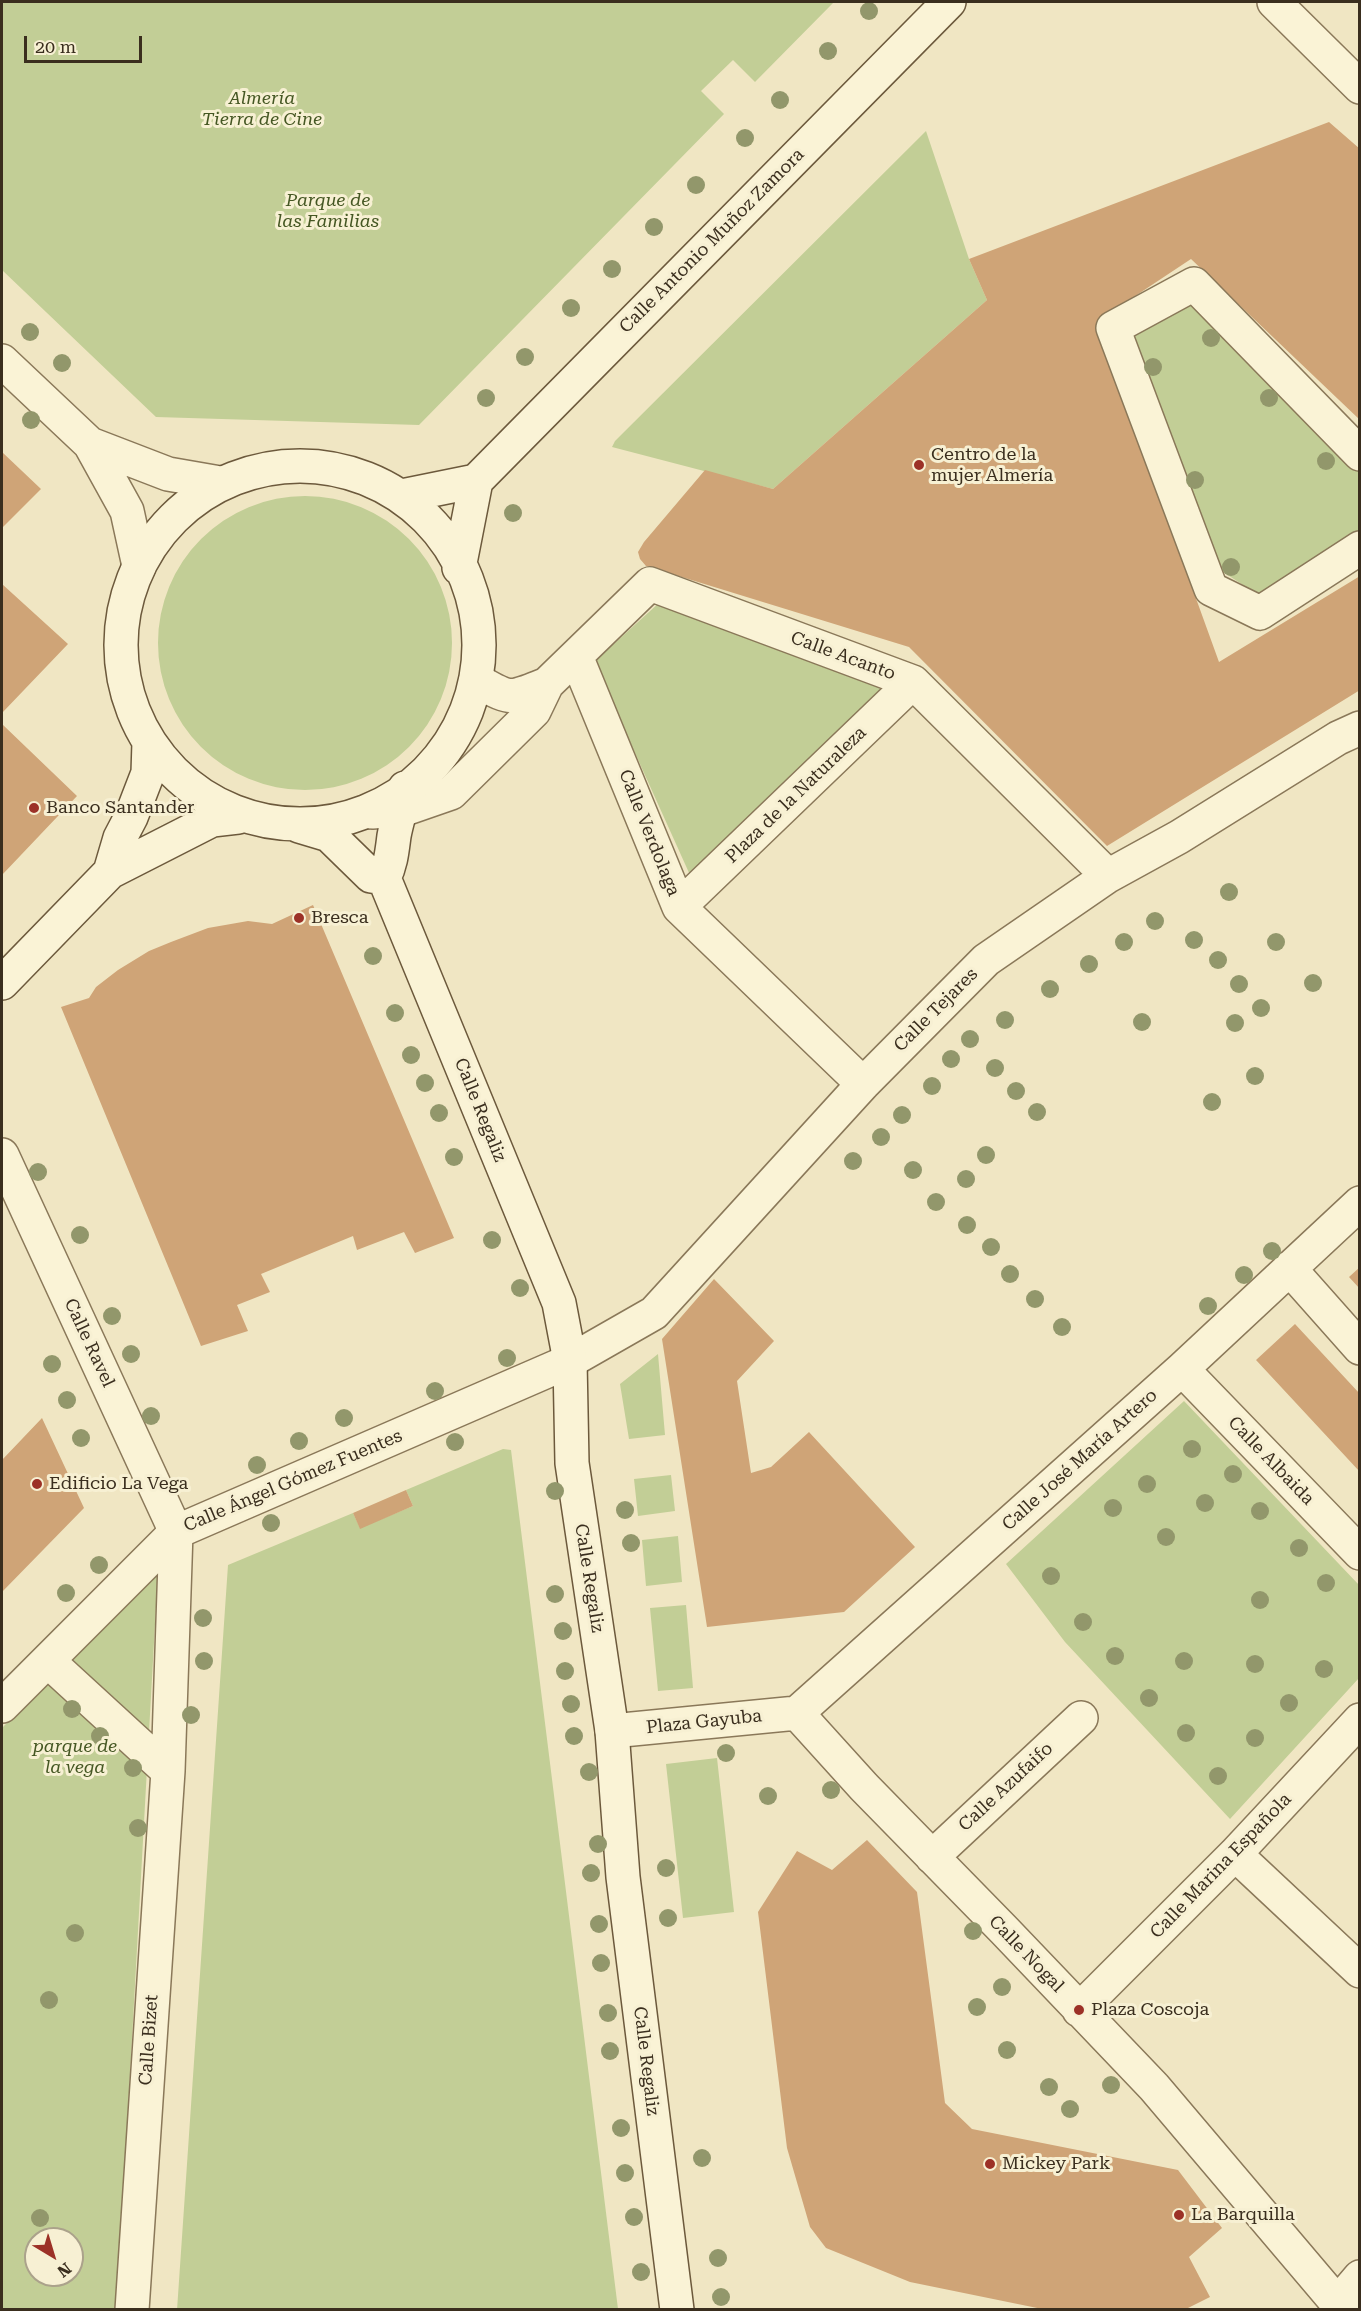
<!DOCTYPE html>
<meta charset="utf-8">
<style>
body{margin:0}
#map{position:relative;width:1361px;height:2311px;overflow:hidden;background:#f0e6c3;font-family:"Roboto Serif",serif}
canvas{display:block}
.frame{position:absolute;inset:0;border:3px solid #3a2e1e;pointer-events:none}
.north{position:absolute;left:24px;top:2227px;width:60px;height:60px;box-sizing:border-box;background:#f7f0d3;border:2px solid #aba28b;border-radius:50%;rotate:142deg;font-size:16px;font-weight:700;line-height:24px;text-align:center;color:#3a2e1e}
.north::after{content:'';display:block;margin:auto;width:21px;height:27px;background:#9c3127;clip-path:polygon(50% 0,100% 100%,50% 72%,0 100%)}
.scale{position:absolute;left:24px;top:36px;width:118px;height:27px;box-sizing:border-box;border:3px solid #3a2e1e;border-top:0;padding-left:8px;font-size:18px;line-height:21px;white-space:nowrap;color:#3a2e1e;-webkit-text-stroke:4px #f7f0d3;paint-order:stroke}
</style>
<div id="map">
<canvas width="1361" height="2311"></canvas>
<div class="frame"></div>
<div class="north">N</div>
<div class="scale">20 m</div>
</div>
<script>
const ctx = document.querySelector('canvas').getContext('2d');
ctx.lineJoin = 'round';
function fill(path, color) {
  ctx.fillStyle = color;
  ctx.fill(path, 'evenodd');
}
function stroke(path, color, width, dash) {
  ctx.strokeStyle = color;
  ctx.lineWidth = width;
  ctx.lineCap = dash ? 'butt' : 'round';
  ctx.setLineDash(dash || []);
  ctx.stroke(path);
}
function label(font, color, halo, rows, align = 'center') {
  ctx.font = font + ' "Roboto Serif",serif';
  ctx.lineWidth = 6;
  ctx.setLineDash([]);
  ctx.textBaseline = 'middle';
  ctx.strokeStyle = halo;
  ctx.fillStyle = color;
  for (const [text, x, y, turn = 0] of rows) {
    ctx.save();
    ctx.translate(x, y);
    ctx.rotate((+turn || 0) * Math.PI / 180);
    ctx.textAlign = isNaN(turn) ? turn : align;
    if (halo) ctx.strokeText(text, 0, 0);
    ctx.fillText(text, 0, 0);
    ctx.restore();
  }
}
fill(new Path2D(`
 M2 2H834L755 82 733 60 701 91 724 114 419 425 156 417 2 270Z
 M926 131 969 259 987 300 773 489 612 447 615 441Z
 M1195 299 1359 472V536L1257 594 1220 570 1130 335Z
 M158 643a147 147 0 1 1 294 0a147 147 0 1 1-294 0Z
 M660 602 887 684 690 875 594 662Z
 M658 1354 665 1435 629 1439 620 1384Z
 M1184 1401 1359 1585V1678L1230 1819 1065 1642 1006 1564Z
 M503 1449 511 1450 618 2309 177 2310 228 1565 353 1513 360 1528 413 1506 406 1490Z
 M671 1475 675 1511 638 1516 634 1479Z
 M678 1536 682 1582 646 1586 642 1540Z
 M158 1570 117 2309H2V1728ZM36 2239H72V2275H36Z
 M686 1605 693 1688 658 1691 650 1608Z
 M717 1758 734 1912 683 1918 666 1764Z`), '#c2ce96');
fill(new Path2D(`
 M1329 122 1360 149V420L1191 259 1096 322 1219 662 1360 576V690L1107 846 909 647 646 566 640 559 638 552 644 542 705 470 773 489 987 300 969 259Z
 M2 452 41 489 2 528Z
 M2 584 68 644 2 713Z
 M2 724 77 796 2 875Z
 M313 905 454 1238 415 1253 404 1232 357 1250 353 1236 261 1274 270 1292 237 1305 248 1331 201 1346 61 1007 89 998 96 987 118 970 149 951 171 942 208 928 248 921 272 924Z
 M1360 1267V1289L1349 1277Z
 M714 1279 774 1341 737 1381 751 1473 771 1467 809 1432 915 1547 844 1612 707 1627 662 1339Z
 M1295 1324 1360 1394V1472L1256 1360Z
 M42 1418 84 1508 2 1592V1460Z
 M406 1490 413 1506 360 1529 353 1513Z
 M867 1840 917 1892 945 2103 972 2129 1178 2170 1222 2228 1189 2257 1210 2297 1184 2310H1047L910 2282 826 2248 810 2227 787 2148 758 1912 797 1851 832 1870Z`), '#cfa477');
const street = new Path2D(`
 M1274 2 1360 87
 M2 361 90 444 127 511 139 566
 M90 444 168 474 220 483
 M1360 454 1194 284 1113 328 1211 589 1260 613 1360 548
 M576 656 679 907 863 1084
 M476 680C512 701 509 699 547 684
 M372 812 402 810 451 793 534 711 547 684 650 584 913 682 1108 876
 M679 907 913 682
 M2 1155 176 1532 168 1771 132 2310
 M1289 1268 1360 1348
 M1182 1369 1360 1553
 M48 1661 168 1771
 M2 1706 176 1532 570 1361 654 1313 863 1084 986 960 1108 876 1179 837 1338 738 1360 728
 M797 1713 864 1787 1004 1930 1154 2087 1343 2310
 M797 1713 1182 1369 1360 1203
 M612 1731 797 1713
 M1235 1854 1360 1971
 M932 1857 1081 1718
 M1079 2010 1235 1854 1360 1720
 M1337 2304 1360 2277`);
const secondary = new Path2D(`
 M121 645a179 179 0 1 1 358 0a179 179 0 1 1-358 0Z
 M402 496 476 481
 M459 568 476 481 949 2
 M405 788C403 804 397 819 394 836 392 851 391 864 384 878L559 1303 570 1361 572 1463 612 1731 623 1877 677 2310
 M299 826 329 835 371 876 384 878
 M110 872 120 838 131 817 148 773 149 742
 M2 983 110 872 212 820 238 817`);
stroke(street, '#8a7859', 36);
stroke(secondary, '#6c593c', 36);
stroke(street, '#faf3d6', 33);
stroke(secondary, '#faf3d6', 33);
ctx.fillStyle = '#92976b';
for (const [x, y] of [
 [869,11],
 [828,51],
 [780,100],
 [745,138],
 [696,185],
 [654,227],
 [612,269],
 [571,308],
 [30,332],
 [1211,338],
 [525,357],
 [62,363],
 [1153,367],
 [486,398],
 [1269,398],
 [31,420],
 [1326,461],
 [1195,480],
 [513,513],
 [1231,567],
 [1229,892],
 [1155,921],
 [1194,940],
 [1124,942],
 [1276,942],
 [373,956],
 [1218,960],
 [1089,964],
 [1313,983],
 [1239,984],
 [1050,989],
 [1261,1008],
 [395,1013],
 [1005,1020],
 [1142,1022],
 [1235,1023],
 [970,1039],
 [411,1055],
 [951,1059],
 [995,1068],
 [1255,1076],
 [425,1083],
 [932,1086],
 [1016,1091],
 [1212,1102],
 [1037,1112],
 [439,1113],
 [902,1115],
 [881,1137],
 [986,1155],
 [454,1157],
 [853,1161],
 [913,1170],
 [38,1172],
 [966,1179],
 [936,1202],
 [967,1225],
 [80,1235],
 [492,1240],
 [991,1247],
 [1272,1251],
 [1010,1274],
 [1244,1275],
 [520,1288],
 [1035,1299],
 [1208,1306],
 [112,1316],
 [1062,1327],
 [131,1354],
 [507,1358],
 [52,1364],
 [435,1391],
 [67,1400],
 [151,1416],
 [344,1418],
 [81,1438],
 [299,1441],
 [455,1442],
 [1192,1449],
 [257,1465],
 [1233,1474],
 [1147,1484],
 [555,1491],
 [1205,1503],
 [1113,1508],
 [625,1510],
 [1260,1511],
 [271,1523],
 [1166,1537],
 [631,1543],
 [1299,1548],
 [99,1565],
 [1051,1576],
 [1326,1583],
 [66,1593],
 [555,1594],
 [1260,1600],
 [203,1618],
 [1083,1622],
 [563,1631],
 [1115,1656],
 [204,1661],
 [1184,1661],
 [1255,1664],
 [1324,1669],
 [565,1671],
 [1149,1698],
 [1289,1703],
 [571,1704],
 [72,1709],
 [191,1715],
 [1186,1733],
 [100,1736],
 [574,1736],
 [1255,1738],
 [726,1753],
 [133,1768],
 [589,1772],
 [1218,1776],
 [831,1790],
 [768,1796],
 [138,1828],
 [598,1844],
 [666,1868],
 [591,1873],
 [668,1918],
 [599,1924],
 [973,1931],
 [75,1933],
 [601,1963],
 [1002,1987],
 [49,2000],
 [977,2007],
 [608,2013],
 [1007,2050],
 [610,2051],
 [1111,2085],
 [1049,2087],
 [1070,2109],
 [621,2128],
 [702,2158],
 [625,2173],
 [634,2217],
 [40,2218],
 [718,2258],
 [641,2272],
 [721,2297]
]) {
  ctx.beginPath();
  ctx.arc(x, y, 9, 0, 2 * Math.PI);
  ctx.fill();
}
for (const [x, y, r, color] of [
 [919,465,6,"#9c3127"],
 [34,808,6,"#9c3127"],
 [299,918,6,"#9c3127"],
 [37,1484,6,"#9c3127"],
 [1079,2010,6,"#9c3127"],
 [990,2164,6,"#9c3127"],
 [1179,2215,6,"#9c3127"]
]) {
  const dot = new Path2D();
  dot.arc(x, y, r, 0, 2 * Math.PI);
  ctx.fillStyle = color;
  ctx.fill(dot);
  stroke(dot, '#f7f0d3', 2);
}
label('italic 18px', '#455723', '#f7f0d3', [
 ["Almería",262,99],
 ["Tierra de Cine",262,120],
 ["Parque de",328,201],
 ["las Familias",328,222],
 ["parque de",75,1747],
 ["la vega",75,1768]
]);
label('18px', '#3a2e1e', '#f7f0d3', [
 ["Calle Antonio Muñoz Zamora",712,241,-45],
 ["Calle Acanto",843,656,20],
 ["Plaza de la Naturaleza",796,795,-44],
 ["Calle Verdolaga",649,833,68],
 ["Calle Tejares",936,1010,-45],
 ["Calle Regaliz",480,1110,68],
 ["Calle Ravel",89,1343,65],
 ["Calle José María Artero",1080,1460,-42],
 ["Calle Albaida",1271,1461,46],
 ["Calle Ángel Gómez Fuentes",293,1481,-23],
 ["Calle Regaliz",589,1578,81],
 ["Plaza Gayuba",704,1722,-6],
 ["Calle Azufaifo",1006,1787,-43],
 ["Calle Marina Española",1221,1866,-46],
 ["Calle Nogal",1026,1954,46],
 ["Calle Bizet",149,2040,-86],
 ["Calle Regaliz",646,2061,83]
]);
label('18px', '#3a2e1e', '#f7f0d3', [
 ["Centro de la",931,455],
 ["mujer Almería",931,476],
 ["Banco Santander",46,808],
 ["Bresca",311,918],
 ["Edificio La Vega",49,1484],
 ["Plaza Coscoja",1091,2010],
 ["Mickey Park",1002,2164],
 ["La Barquilla",1191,2215]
], 'left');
</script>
